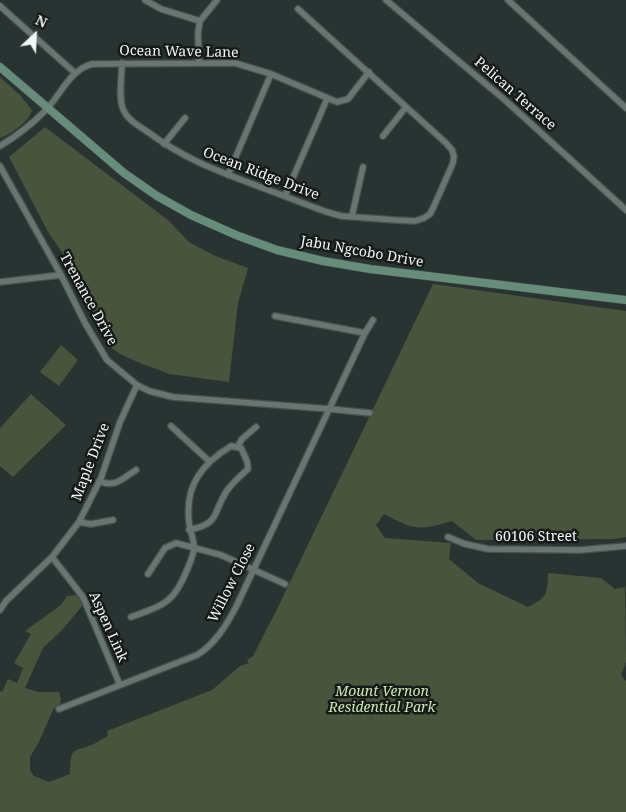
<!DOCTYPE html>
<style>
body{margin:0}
#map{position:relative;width:626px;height:812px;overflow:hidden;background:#293331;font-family:"Noto Serif",serif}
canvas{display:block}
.north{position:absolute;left:10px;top:10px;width:50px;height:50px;-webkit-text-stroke:4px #151a19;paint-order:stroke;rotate:25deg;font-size:14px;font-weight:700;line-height:20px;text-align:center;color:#eff6f4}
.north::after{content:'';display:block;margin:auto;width:18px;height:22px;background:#eff6f4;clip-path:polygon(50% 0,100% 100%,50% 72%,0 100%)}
</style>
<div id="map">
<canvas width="626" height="812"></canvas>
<div class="north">N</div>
</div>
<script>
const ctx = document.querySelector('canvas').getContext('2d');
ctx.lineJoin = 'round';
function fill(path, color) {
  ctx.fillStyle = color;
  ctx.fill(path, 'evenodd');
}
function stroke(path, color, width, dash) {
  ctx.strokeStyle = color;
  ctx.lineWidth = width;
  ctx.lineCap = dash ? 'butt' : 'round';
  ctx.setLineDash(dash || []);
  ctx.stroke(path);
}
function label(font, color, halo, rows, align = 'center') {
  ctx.font = font + ' "Noto Serif",serif';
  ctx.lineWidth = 5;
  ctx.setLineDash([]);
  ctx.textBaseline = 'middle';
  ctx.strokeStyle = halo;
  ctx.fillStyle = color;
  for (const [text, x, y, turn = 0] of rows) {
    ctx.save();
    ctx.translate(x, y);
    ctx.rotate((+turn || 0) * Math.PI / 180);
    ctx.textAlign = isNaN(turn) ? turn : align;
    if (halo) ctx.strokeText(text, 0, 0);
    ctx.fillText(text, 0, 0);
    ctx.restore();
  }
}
fill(new Path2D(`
 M0 77 20 95 32 110C30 121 10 135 0 138Z
 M45 127 168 220 189 242 213 255 248 268 238 303 229 382 169 374 140 363 120 354 109 346 93 312 83 295 68 261 48 232 9 157Z
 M433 284 626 311V537L614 539 476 540 452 521C420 531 414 530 384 514L376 525 385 538 451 543 449 559 478 583 528 607C548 597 547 594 548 573L601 578 615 589 625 587 626 662 621 675 626 681V812H0V691L2 692 8 679 17 683 23 668 14 663 31 634 25 631 61 605 67 596 78 595 83 605 62 630 43 648 25 688 38 692H59L61 699 60 704 54 708 39 742 30 757V770L34 776 49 782 70 774C71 746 71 753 94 744 99 741 103 738 108 736L107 731 212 690 240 666 249 663 247 660 253 656 279 605Z
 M61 345 78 360 59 386 40 372Z
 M31 394 66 425 13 477 0 466V428Z`), '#48543b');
const minor = new Path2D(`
 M145 0 161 9 200 21
 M386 0 506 101 626 210
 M508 0 626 108
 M0 6 75 73
 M199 62 198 33 200 21 217 0
 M122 63C122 77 118 96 123 109 127 119 137 125 145 130 183 158 212 169 255 185 279 194 302 203 327 212L341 216 395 220 415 221 424 218 430 214 434 206 453 163 454 156 452 150 446 143 298 9
 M383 136 406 107
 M164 144 185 118
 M0 146C17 136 32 124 46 110 61 94 70 70 92 64L235 63 271 74 337 102 348 99 369 72
 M0 166 61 275 85 323 107 360 137 385 149 391 173 397 330 409 370 413
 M228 175 271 74
 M285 196 327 99
 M352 216 363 167
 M0 282 61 275
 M275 316 365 333
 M171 426 210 462
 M238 446 242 439 256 427
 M99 481C115 488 122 479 136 470
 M79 522 91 524 113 520
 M448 537 465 544 488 549 580 550 626 546
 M52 557 83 597 120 685
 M148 574 165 548 176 543 221 555 285 584
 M0 610 6 601 52 557 79 522 101 478 120 422 137 385
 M131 617C164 605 174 603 187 570 190 563 194 554 194 547 194 539 189 529 189 521 185 485 202 464 231 446L241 448 247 461 248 469C240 476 232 483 226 492 212 514 221 523 189 530
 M59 709 197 655C215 644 226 626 236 607L365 333 373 320`);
const secondary = new Path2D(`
 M0 67 124 173 157 196 191 215 236 235 277 250 323 261 370 269 626 300`);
stroke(minor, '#46504e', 8);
stroke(secondary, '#46504e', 9);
stroke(minor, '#697572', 5.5);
stroke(secondary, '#668d79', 8);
label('14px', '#eff6f4', '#151a19', [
 ["Ocean Wave Lane",179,52,1],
 ["Pelican Terrace",515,94,41],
 ["Ocean Ridge Drive",261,174,21],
 ["Jabu Ngcobo Drive",362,252,10],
 ["Trenance Drive",88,299,61],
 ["Maple Drive",91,462,-69],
 ["60106 Street",536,537],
 ["Willow Close",232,583,-63],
 ["Aspen Link",108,627,66]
]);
label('italic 14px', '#cde8b1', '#151a19', [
 ["Mount Vernon",382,692],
 ["Residential Park",382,708]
]);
</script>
